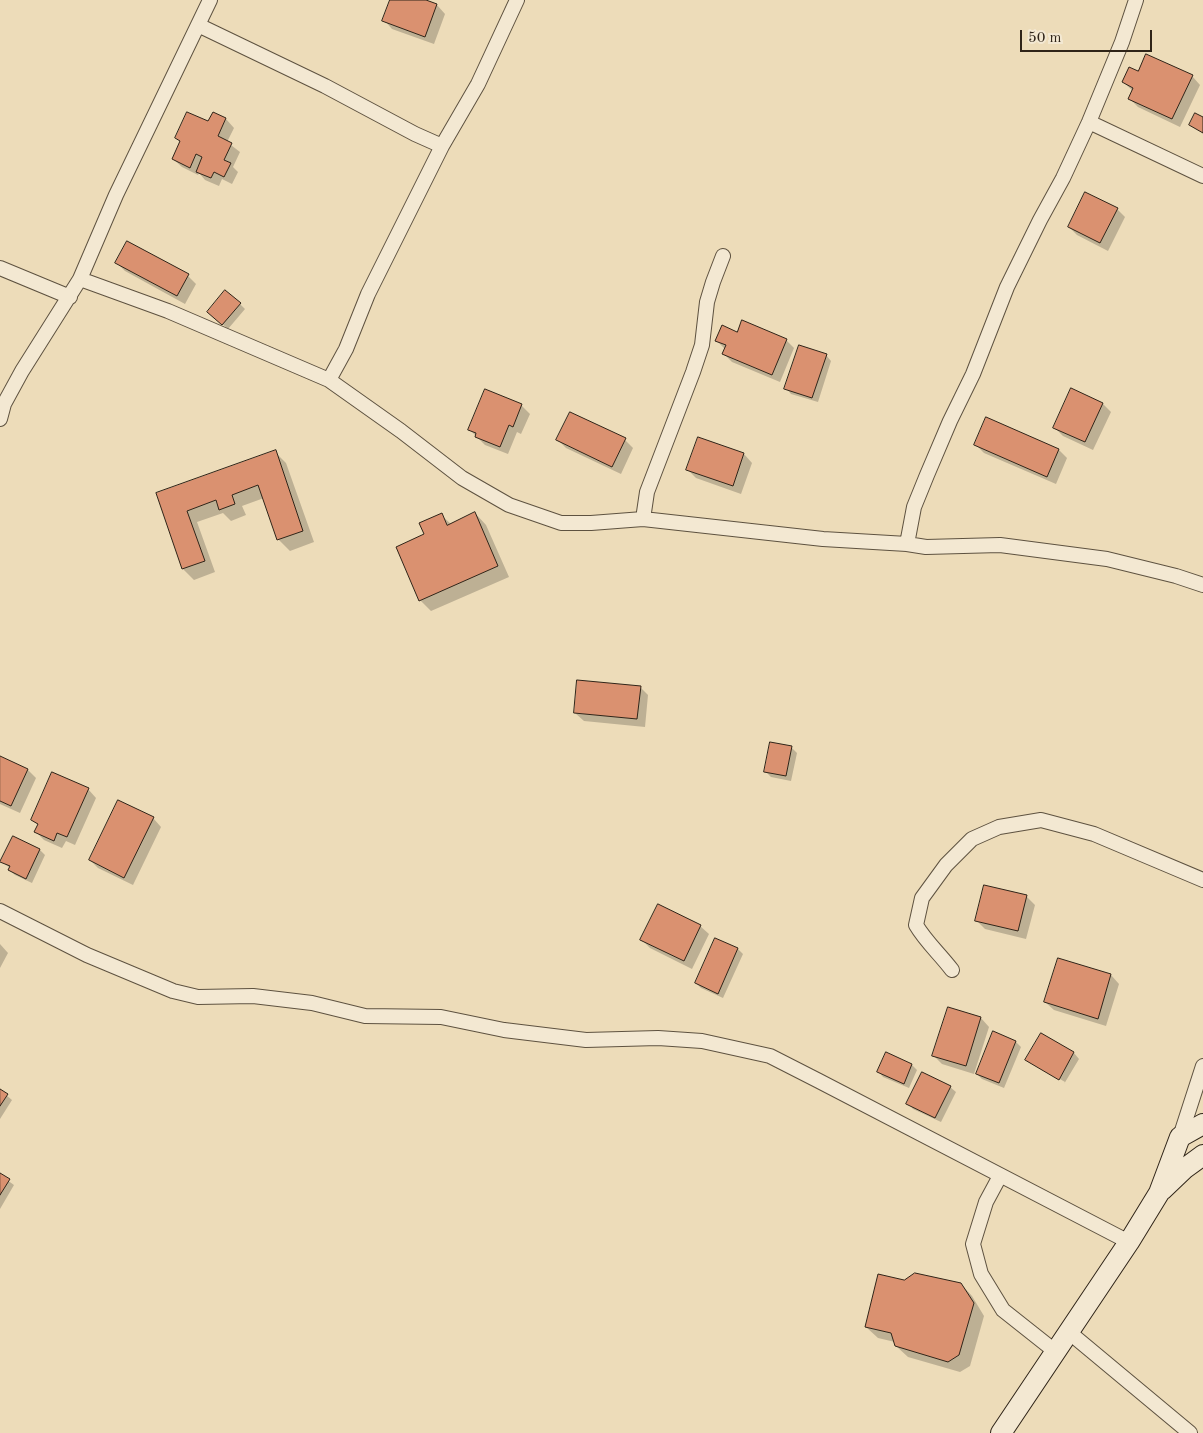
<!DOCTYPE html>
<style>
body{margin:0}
#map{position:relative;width:1203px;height:1433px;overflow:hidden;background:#eddcb9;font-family:"Old Standard TT",serif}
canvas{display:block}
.scale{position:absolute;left:1020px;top:30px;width:132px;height:22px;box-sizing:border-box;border:2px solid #2f2418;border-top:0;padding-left:6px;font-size:15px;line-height:18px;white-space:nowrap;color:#2f2418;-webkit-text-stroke:4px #f3e8d2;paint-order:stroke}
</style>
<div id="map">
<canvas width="1203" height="1433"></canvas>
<div class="scale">50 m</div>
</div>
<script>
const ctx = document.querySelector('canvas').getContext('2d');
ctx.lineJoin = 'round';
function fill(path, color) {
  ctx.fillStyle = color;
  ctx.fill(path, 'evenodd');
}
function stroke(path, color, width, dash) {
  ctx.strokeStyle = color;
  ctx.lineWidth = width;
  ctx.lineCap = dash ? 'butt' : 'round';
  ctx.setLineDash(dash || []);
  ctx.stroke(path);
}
fill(new Path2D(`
 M391 0H423L437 5 445 14 434 44 392 29 384 20Z
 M1139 73 1192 76 1200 85 1180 127 1138 107 1129 98 1133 91 1123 82Z
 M213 114 226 119 234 128 227 142 240 152 233 167 238 172 232 184 222 179 219 186 205 180 199 173 198 175 182 167 173 159 181 143 177 138 209 123Z
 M1117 209 1125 217 1108 251 1077 235 1069 227Z
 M116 262 188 276 196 284 185 304 125 271Z
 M240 304 245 309 228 329 214 317Z
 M738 333 786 340 794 348 780 382 732 362 724 354 726 350 717 341Z
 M826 355 831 361 818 402 791 394 786 388Z
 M1072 390 1103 404 1111 412 1093 450 1063 436 1054 427Z
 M521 405 530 414 521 434 517 432 508 454 485 445 470 430Z
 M698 439 744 454 752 463 741 494 696 478 688 470Z
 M558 440H625L633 448 621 474 566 448Z
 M976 445 1059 450 1067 458 1056 484 984 453Z
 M275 452 286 463 314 542 290 551 278 539 264 498 242 506 246 515 231 521 223 513 197 522 215 572 194 580 183 569 157 494Z
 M475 513 486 525 509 577 431 611 420 600 426 535 441 515 451 524Z
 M640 687 648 695 645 727 584 721 575 713Z
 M791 747 797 753 791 781 771 777 766 772Z
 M0 757 28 770 36 778 20 813 0 804Z
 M88 789 96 798 75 845 66 841 62 848 44 840 36 832 39 826 32 820Z
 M153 818 161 827 133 885 98 868 90 860Z
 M13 837 40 850 45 855 32 883 15 875 9 870 10 868 2 862Z
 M1026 896 1035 905 1026 939 985 929 977 921Z
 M700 926 709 934 692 969 650 948 642 940Z
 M0 944 8 953 0 968Z
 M738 949 743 954 723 998 701 988 696 983Z
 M1059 960 1111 975 1119 984 1106 1026 1054 1010 1045 1002Z
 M981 1018 989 1027 974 1074 942 1064 933 1055Z
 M994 1033 1016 1042 1021 1047 1004 1088 982 1079 977 1074Z
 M1041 1035 1074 1053 1079 1059 1064 1084 1065 1082 1031 1062V1064L1026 1060Z
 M912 1065 917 1070 909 1088 883 1077 878 1071Z
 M950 1087 956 1092 941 1122 913 1109 908 1103Z
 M0 1090 12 1100 0 1119Z
 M0 1175 14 1185 0 1209Z
 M904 1282 961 1284 972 1296 984 1316 970 1366 960 1372 908 1357 896 1346 895 1342 878 1338 866 1327Z`), '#0003');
const building = new Path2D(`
 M390 0H426L437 4 425 37 382 21Z
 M1146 54 1193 75 1172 119 1128 99 1133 88 1122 82 1129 67 1138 71Z
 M187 112 208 121 213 112 226 118 218 136 232 143 224 160 231 163 224 177 214 172 211 178 196 172 202 157 196 154 190 168 172 159 180 141 175 138Z
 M1195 113 1203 117V133L1189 125Z
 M1085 192 1118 208 1100 243 1068 227Z
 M127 241 189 274 177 296 115 263Z
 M225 290 241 303 222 325 207 312Z
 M742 320 787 339 772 375 722 354 726 345 715 341 722 325 737 332Z
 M799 345 827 354 812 398 784 389Z
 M1071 388 1103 403 1085 442 1053 428Z
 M485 389 522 404 513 427 509 425 500 447 475 437 476 433 468 430Z
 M570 412 626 438 612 467 556 440Z
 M986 417 1059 449 1047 477 974 445Z
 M698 437 744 453 733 486 686 470Z
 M276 450 303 531 277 540 258 485 232 495 235 504 219 510 216 500 187 511 205 561 182 569 156 493Z
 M475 512 498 566 419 601 396 547 424 534 419 523 442 513 447 525Z
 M577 680 641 686 637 719 574 713Z
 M770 742 792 746 786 776 764 772Z
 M0 756 28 769 11 806 0 801Z
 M52 772 89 788 67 837 57 833 54 841 34 832 38 824 31 820Z
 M118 800 154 817 124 878 89 860Z
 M13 836 40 849 26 879 8 870 10 866 0 862Z
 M984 885 1027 895 1018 931 975 921Z
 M658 904 701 925 684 961 640 940Z
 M715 938 738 948 718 994 695 983Z
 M1058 958 1111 974 1098 1019 1044 1002Z
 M948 1007 981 1017 966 1066 932 1056Z
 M993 1031 1016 1041 999 1083 976 1074Z
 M1041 1033 1074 1052 1059 1080 1025 1060Z
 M886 1052 912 1064 904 1084 877 1072Z
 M922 1072 951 1086 935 1118 906 1104Z
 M0 1089 8 1094 0 1106Z
 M0 1173 10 1179 0 1195Z
 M915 1273 961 1283 974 1303 959 1355 948 1362 895 1346 891 1333 865 1327 878 1274 904 1280Z`);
fill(building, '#da9170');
stroke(building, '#2f2418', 1);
const street = new Path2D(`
 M198 25 325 86 415 134 442 146
 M1089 122 1203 176
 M0 268 70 297
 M80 279 168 311 329 380 346 349 368 294 442 146 478 84 517 0
 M329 380 401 431 462 478 509 505 561 523H591L643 519 823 539 907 544 926 547 1000 545 1107 559 1176 576 1203 585
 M0 419 4 404 22 371 80 279 116 195 210 0
 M643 519 647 492 693 372 702 345 707 302 713 282 723 256
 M907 544 914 507 927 475 950 421 973 374 1007 287 1040 220 1063 178 1089 122 1122 42 1136 0
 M0 911 87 955 173 991 198 997 253 996 312 1003 365 1016 441 1017 504 1030 586 1040 658 1038 702 1041 770 1056 819 1081 1129 1242
 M952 970C940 954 926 942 916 925L922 898 946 865 972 839 999 827 1041 820 1094 834 1203 880
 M1180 1137 1203 1066
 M1000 1176 986 1202 973 1244 981 1274 1003 1310 1056 1352
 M1070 1333 1190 1433`);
const secondary = new Path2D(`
 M1162 1190 1184 1169 1203 1155
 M1001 1433 1129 1242 1159 1193 1180 1137 1203 1124`);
stroke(street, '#5e5240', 16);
stroke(secondary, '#2f2418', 22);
stroke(street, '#f3e8d2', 14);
stroke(secondary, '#f3e8d2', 20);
</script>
